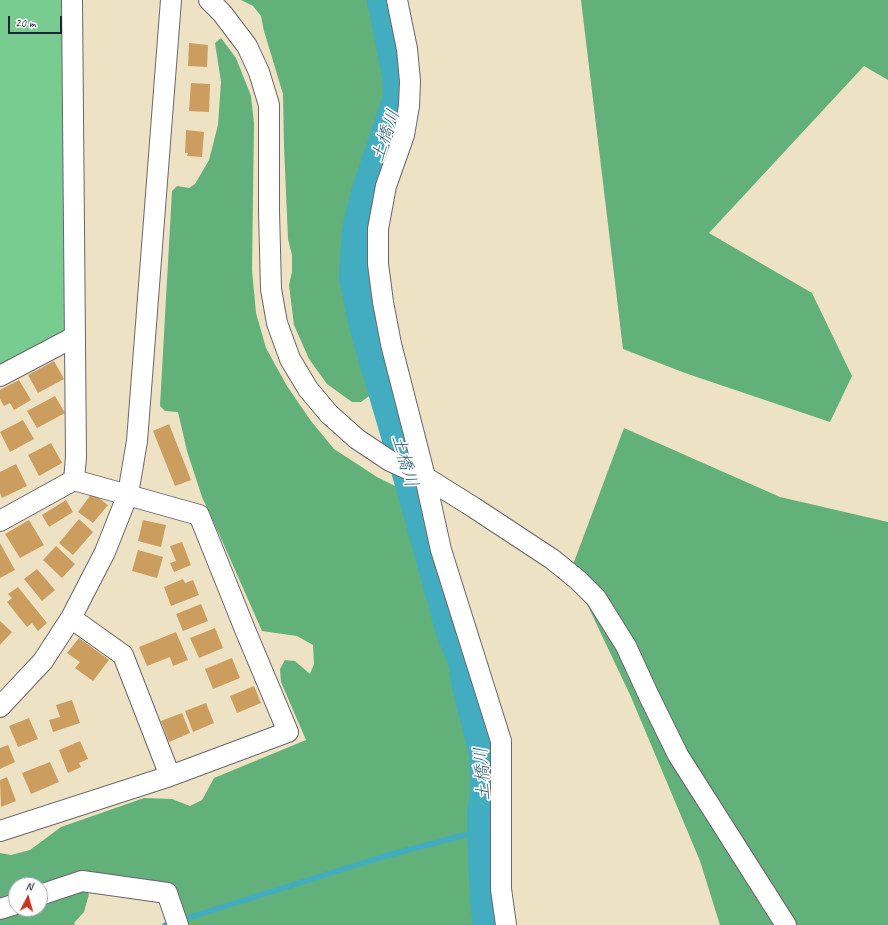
<!DOCTYPE html>
<meta charset="utf-8">
<style>
body{margin:0}
#map{position:relative;width:888px;height:925px;overflow:hidden;background:#eee2c4;font-family:Caveat,sans-serif}
canvas{display:block}
.north{position:absolute;left:8px;top:877px;width:40px;height:40px;box-sizing:border-box;background:#fff;border:1px solid #a7a7b1;border-radius:50%;rotate:6deg;font-size:11px;font-weight:700;line-height:16px;text-align:center;color:#22223b}
.north::after{content:'';display:block;margin:auto;width:14px;height:18px;background:#c8321e;clip-path:polygon(50% 0,100% 100%,50% 72%,0 100%)}
.scale{position:absolute;left:8px;top:16px;width:54px;height:18px;box-sizing:border-box;border:2px solid #22223b;border-top:0;padding-left:5px;font-size:12px;line-height:14px;white-space:nowrap;color:#22223b;-webkit-text-stroke:3px #fff;paint-order:stroke}
</style>
<div id="map">
<canvas width="888" height="925"></canvas>
<div class="north">N</div>
<div class="scale">20 m</div>
</div>
<script>
const ctx = document.querySelector('canvas').getContext('2d');
ctx.lineJoin = 'round';
function fill(path, color) {
  ctx.fillStyle = color;
  ctx.fill(path, 'evenodd');
}
function stroke(path, color, width, dash) {
  ctx.strokeStyle = color;
  ctx.lineWidth = width;
  ctx.lineCap = dash ? 'butt' : 'round';
  ctx.setLineDash(dash || []);
  ctx.stroke(path);
}
function label(font, color, halo, rows, align = 'center') {
  ctx.font = font + ' Caveat,"Klee One",sans-serif';
  ctx.lineWidth = 3.5;
  ctx.setLineDash([]);
  ctx.textBaseline = 'middle';
  ctx.strokeStyle = halo;
  ctx.fillStyle = color;
  for (const [text, x, y, turn = 0] of rows) {
    ctx.save();
    ctx.translate(x, y);
    ctx.rotate((+turn || 0) * Math.PI / 180);
    ctx.textAlign = isNaN(turn) ? turn : align;
    if (halo) ctx.strokeText(text, 0, 0);
    ctx.fillText(text, 0, 0);
    ctx.restore();
  }
}
fill(new Path2D(`
 M0 0H65L67 324 64 333 0 368Z`), '#78cc90');
fill(new Path2D(`
 M241 0H378L393 75 394 96 363 191 354 228 350 279 376 391 361 402H352L327 384 309 359 294 325 289 285 292 272V255L288 239 284 146 283 94 264 31 261 16 253 6Z
 M581 0H888V80L864 66 709 233 812 293 852 376 830 422 685 373 623 349Z
 M221 38 236 58 251 96 254 123 252 270 256 313 266 348 287 386 311 421 334 449 377 477 403 490 409 510 425 559 461 682 478 756 476 821 483 925H186L172 889 16 885V896L0 901V853L11 855 30 850 61 827 144 798 172 799 190 806 202 800 214 778 306 740 281 682 280 669 285 660 295 661 310 674 314 664 313 645 297 636 262 631 220 536 202 497 187 451 178 412 165 411 160 406 172 191 177 186 189 188 195 184 209 160 218 125 221 82 215 43Z
 M624 428 780 497 888 522V925H720L700 861 631 697 587 604 568 578Z
 M81 888 89 894 84 912 74 923 75 925H0V916L19 909H40V901Z`), '#62b07a');
stroke(new Path2D(`
 M165 925 385 856 484 830`), '#42adc1', 5.5);
stroke(new Path2D(`
 M383 0 398 76 399 98 366 196 358 231 355 277 365 326 414 494 452 632 464 661 468 686 485 754 486 792 483 813 484 856 486 901 489 925`), '#42adc1', 32);
fill(new Path2D(`
 M189 43 208 45 207 67 188 66Z
 M191 83 210 84 209 112 189 111Z
 M186 130 204 132 202 157 187 156 188 153H185Z
 M54 361 64 379 38 393 28 375Z
 M19 380 31 400 14 410 10 403 4 406 0 399V390Z
 M55 396 65 413 37 428 27 411Z
 M23 420 34 439 10 452 0 432Z
 M169 424 191 480 175 486 153 431Z
 M51 443 62 463 39 476 28 455Z
 M16 464 27 486 2 498 0 493V472Z
 M92 493 108 505 93 523 78 512Z
 M66 500 73 512 49 527 42 515Z
 M79 519 93 532 73 555 59 543Z
 M29 520 44 545 20 558 5 534Z
 M143 520 166 525 161 547 138 541Z
 M182 542 191 565 174 572 170 563 176 561 170 546Z
 M0 543 15 570 0 578Z
 M56 546 75 564 62 578 43 560Z
 M138 550 163 557 157 578 132 571Z
 M37 569 55 590 42 601 24 579Z
 M183 579 185 583 193 580 199 595 171 606 164 587Z
 M18 587 47 623 38 631 32 623 27 627 7 602 12 598 8 594Z
 M201 604 208 621 183 631 176 614Z
 M0 621 12 632 0 645Z
 M215 628 223 648 199 658 190 638Z
 M176 632 188 660 173 666 170 657 147 666 139 647Z
 M79 638 109 660 93 681 75 668 80 662 67 653Z
 M232 658 240 678 213 689 205 669Z
 M254 686 261 703 237 713 230 696Z
 M72 700 80 723 53 732 49 720 60 717 56 705Z
 M206 703 214 723 193 732 185 711Z
 M182 713 190 733 169 742 161 721Z
 M29 718 38 739 18 747 9 726Z
 M80 741 88 759 79 763 81 767 68 773 59 750Z
 M8 745 15 762 0 769V748Z
 M50 762 59 782 31 794 22 773Z
 M7 777 16 801 1 807 0 780Z`), '#cb9d5e');
const minor = new Path2D(`
 M72 0 76 457 74 480
 M209 0 222 13 247 46 259 72 269 105V211L271 289 277 323 290 359 308 389 329 414 357 439 390 461 425 477 473 507 552 559 578 580 596 598 626 646 649 696 678 755 786 925
 M397 0 407 49 410 81 409 106 404 135 386 186 378 229V264L383 302 391 344 425 477 441 550 501 741V889L506 925
 M0 376 74 337
 M0 521 74 480 199 515 246 632 288 732 170 776 0 831
 M71 618 123 655 170 776
 M0 707 43 661 71 618 105 552 128 494 137 441 171 0
 M40 895 82 881 167 893 178 925
 M0 909 16 904`);
stroke(minor, '#69656b', 22);
stroke(minor, '#fff', 20);
label('italic 18px', '#306177', '#fff', [
 ["土橋川",386,136,-71],
 ["土橋川",404,461,74],
 ["土橋川",483,774,-93]
]);
</script>
